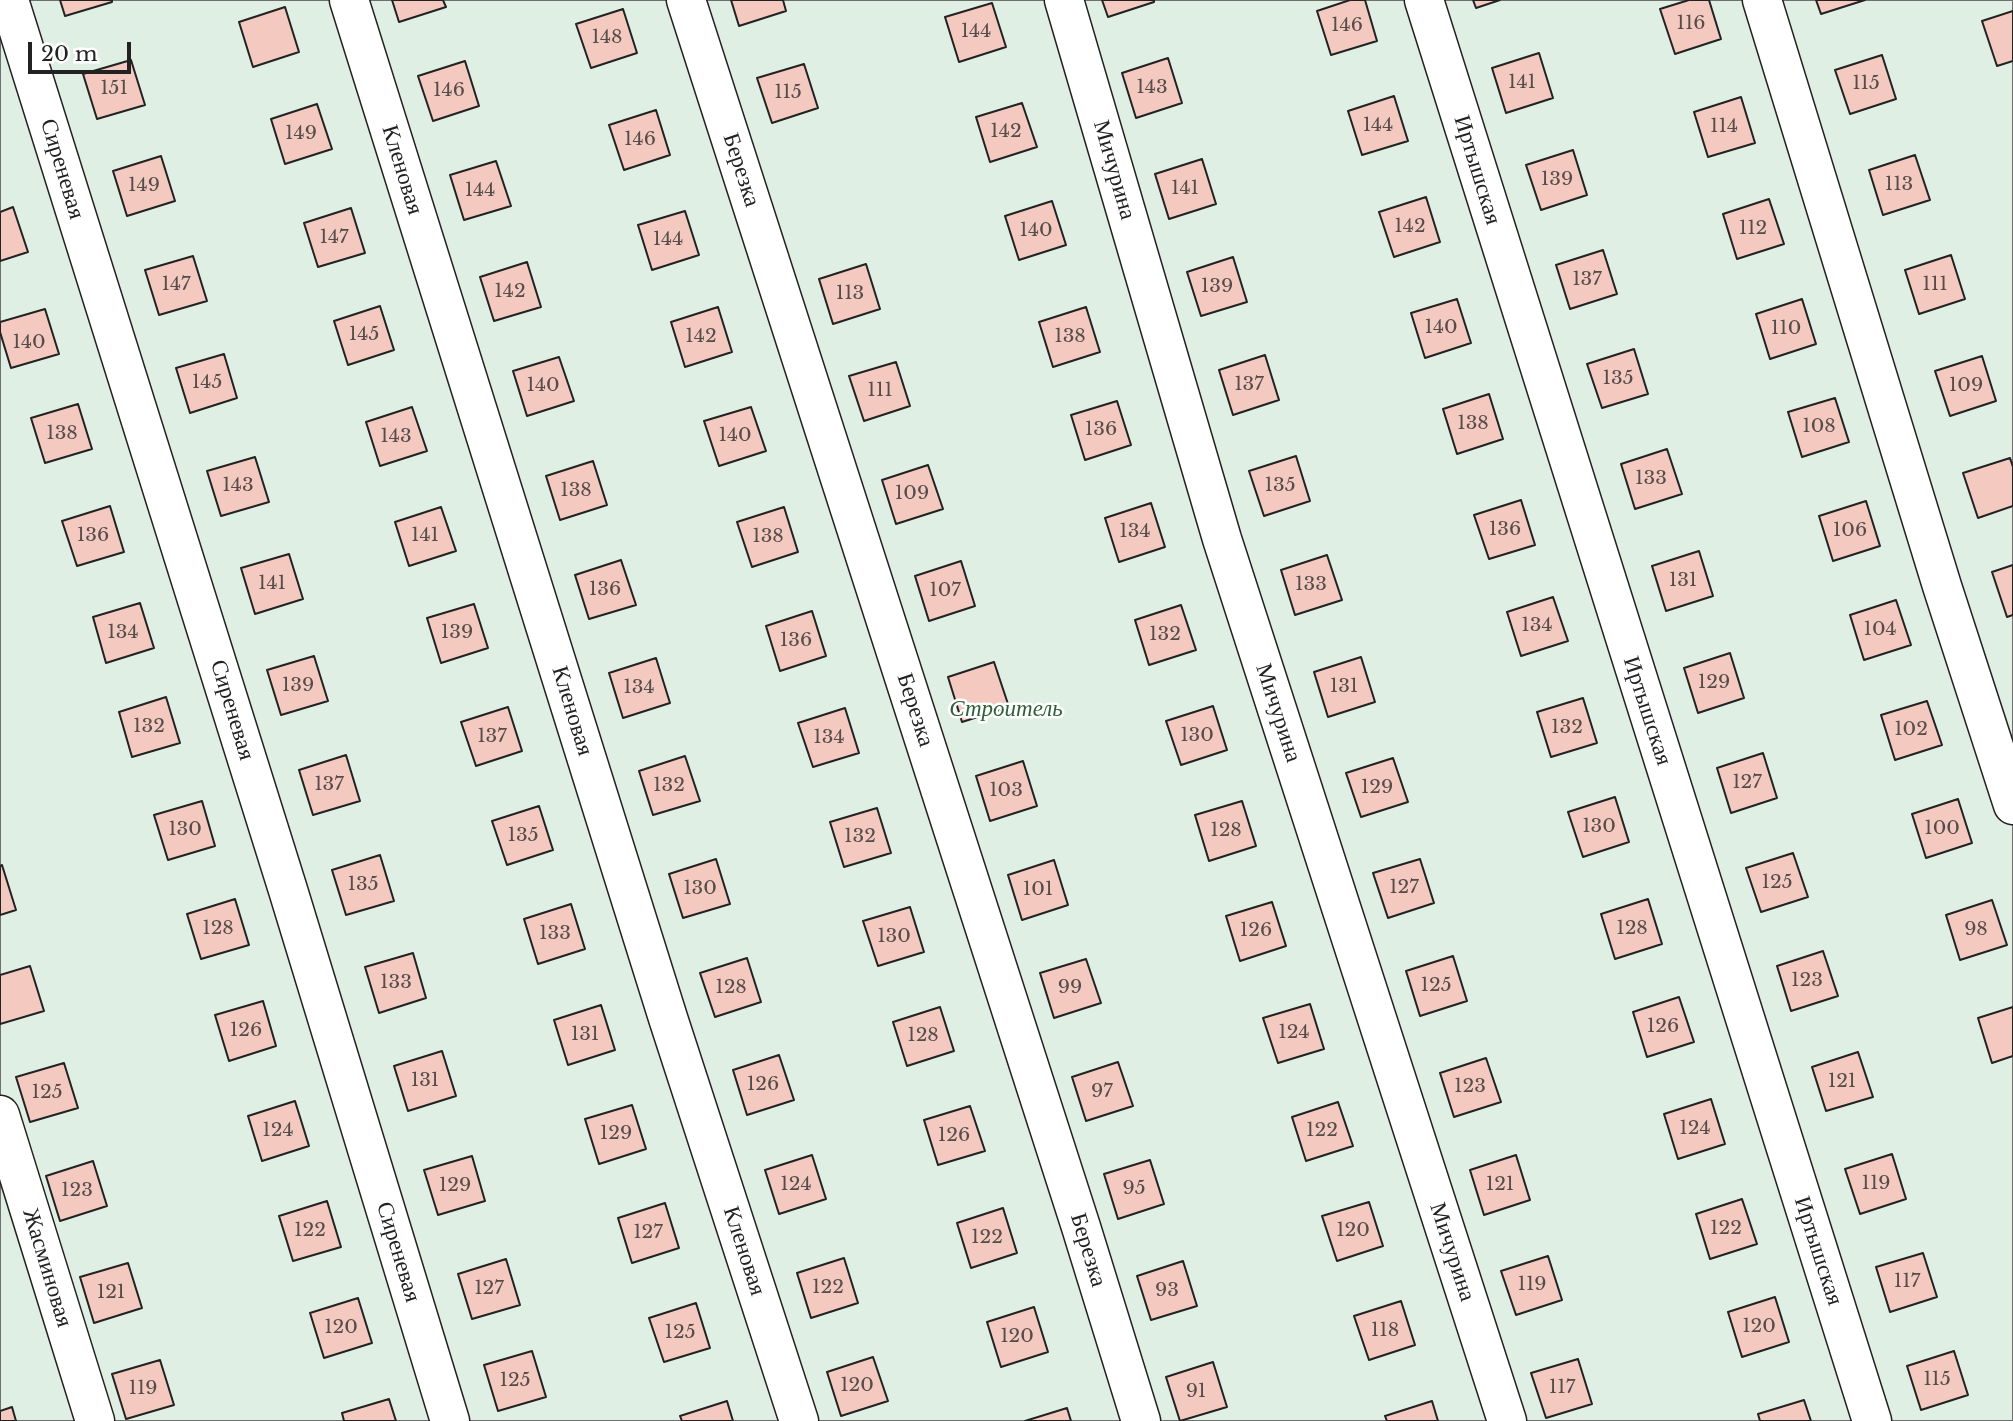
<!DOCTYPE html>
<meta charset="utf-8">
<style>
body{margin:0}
#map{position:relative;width:2013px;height:1421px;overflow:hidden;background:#fff;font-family:"Libre Baskerville",serif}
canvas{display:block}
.scale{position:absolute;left:28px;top:42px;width:103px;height:32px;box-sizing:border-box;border:4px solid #222;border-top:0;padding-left:9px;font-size:21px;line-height:24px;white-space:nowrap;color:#222;-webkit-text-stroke:5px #fff;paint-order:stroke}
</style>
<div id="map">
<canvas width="2013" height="1421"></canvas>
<div class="scale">20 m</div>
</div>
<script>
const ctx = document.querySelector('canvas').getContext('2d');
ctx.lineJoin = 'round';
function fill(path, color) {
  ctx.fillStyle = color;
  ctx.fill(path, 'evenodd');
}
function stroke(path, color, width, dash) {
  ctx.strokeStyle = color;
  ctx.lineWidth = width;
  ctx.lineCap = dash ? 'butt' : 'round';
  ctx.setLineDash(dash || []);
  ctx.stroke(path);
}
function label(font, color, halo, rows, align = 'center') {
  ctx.font = font + ' "Libre Baskerville",serif';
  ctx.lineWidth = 5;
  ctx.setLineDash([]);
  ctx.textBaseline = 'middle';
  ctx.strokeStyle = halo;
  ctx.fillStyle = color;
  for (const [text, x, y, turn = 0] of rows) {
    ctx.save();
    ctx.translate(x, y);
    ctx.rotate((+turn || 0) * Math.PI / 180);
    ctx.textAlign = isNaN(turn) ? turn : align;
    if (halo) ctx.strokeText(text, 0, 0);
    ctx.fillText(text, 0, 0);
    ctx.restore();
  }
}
const green = new Path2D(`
 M0 0H2013V1421H0Z`);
fill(green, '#e0efe3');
stroke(green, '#6f6f6f', 2);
const building = new Path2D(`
 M60 0H112V2L65 16Z
 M392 0H443L446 7 399 22Z
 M731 0H783L786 11 739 26Z
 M1102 0H1154V2L1108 17Z
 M1350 0H1365L1377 41 1331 55 1317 11Z
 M1473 0H1500L1476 8Z
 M1689 0H1709L1721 39 1675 54 1660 9Z
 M1816 0H1865L1821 14Z
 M992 3 1006 47 959 62 945 17Z
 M285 7 299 52 253 67 239 22Z
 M623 9 637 53 591 68 576 24Z
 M2013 11V61L1997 66 1982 21Z
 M1539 53 1553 98 1506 113 1492 68Z
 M1882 55 1896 99 1850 114 1835 70Z
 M1168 58 1182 103 1136 118 1122 73Z
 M131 60 145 105 97 119 83 74Z
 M465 61 479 106 433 121 418 76Z
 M804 64 818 108 772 123 757 78Z
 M1394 96 1408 141 1362 155 1348 111Z
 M1741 97 1755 143 1708 157 1694 112Z
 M1022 103 1037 147 990 162 976 117Z
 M317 104 332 149 285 164 271 119Z
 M656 110 670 155 624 170 609 125Z
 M1573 150 1587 195 1541 210 1526 165Z
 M1915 155 1930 200 1883 215 1869 170Z
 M161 156 175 201 127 216 113 171Z
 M1202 159 1216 204 1169 219 1155 174Z
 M496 161 511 206 464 220 450 175Z
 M1426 197 1440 242 1394 257 1379 212Z
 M1769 199 1784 244 1737 259 1723 214Z
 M1052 201 1066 245 1019 260 1005 216Z
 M13 207 28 252 0 261V212Z
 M351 208 365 253 318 267 304 223Z
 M685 211 699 255 652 270 638 225Z
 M1603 250 1617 294 1570 309 1556 265Z
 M1951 255 1965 299 1919 314 1905 270Z
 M193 256 207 301 159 315 145 270Z
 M1233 257 1247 302 1201 316 1187 272Z
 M527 262 541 307 494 321 480 277Z
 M866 264 880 309 833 324 819 279Z
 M1457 299 1471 343 1425 358 1411 313Z
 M1802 299 1816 344 1770 359 1756 314Z
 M380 306 394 350 348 365 334 321Z
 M718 307 732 352 685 367 671 322Z
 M1086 307 1100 352 1053 367 1039 322Z
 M45 309 59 354 11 368 0 332V322Z
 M1634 349 1648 394 1602 408 1587 364Z
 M224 354 237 398 190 413 176 368Z
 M1265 355 1279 400 1233 415 1219 370Z
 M1982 356 1996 401 1950 416 1935 371Z
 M559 357 574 401 527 416 513 371Z
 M896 362 910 406 864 421 849 376Z
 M1489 394 1503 439 1457 454 1443 409Z
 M1835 398 1849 442 1802 457 1788 412Z
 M1117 401 1131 445 1085 460 1071 415Z
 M78 404 92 449 45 463 31 418Z
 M412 407 427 451 380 466 366 422Z
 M751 407 766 451 719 466 704 421Z
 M1667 449 1682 494 1635 509 1621 464Z
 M1296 456 1310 501 1264 516 1249 471Z
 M255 457 269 502 221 516 207 471Z
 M2010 458 2013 467V506L1978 518 1963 473Z
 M593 461 607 505 560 520 546 476Z
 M928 465 943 509 896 524 882 480Z
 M1521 500 1535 545 1489 559 1474 515Z
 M1866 501 1880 546 1833 561 1819 516Z
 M1151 503 1165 547 1119 562 1105 518Z
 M110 506 124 552 77 566 62 521Z
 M441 507 456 551 409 566 395 522Z
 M784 507 798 552 752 567 737 522Z
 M1699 551 1713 596 1666 611 1652 566Z
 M289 554 303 599 255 614 241 568Z
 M1327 555 1342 600 1295 615 1281 570Z
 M621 560 636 605 589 619 575 575Z
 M961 561 975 606 929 621 915 576Z
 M2013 565V615L2007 617 1992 572Z
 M1553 597 1568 641 1521 656 1507 612Z
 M1896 600 1911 645 1864 660 1850 615Z
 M140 603 154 648 106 663 93 617Z
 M474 604 488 648 441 663 427 618Z
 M1181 605 1196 650 1149 665 1135 620Z
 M812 611 826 656 780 671 766 626Z
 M1730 653 1744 698 1698 713 1684 668Z
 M314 656 328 701 281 715 267 670Z
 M1361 657 1375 702 1328 717 1314 672Z
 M656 658 670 703 623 718 609 673Z
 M994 662 1009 707 962 722 948 677Z
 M166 697 180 743 132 757 119 712Z
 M1583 698 1597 743 1551 757 1537 712Z
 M1927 701 1942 745 1895 760 1881 715Z
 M1213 706 1227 750 1181 765 1166 721Z
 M508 707 522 751 476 766 461 722Z
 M845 708 859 753 813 767 798 723Z
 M1763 753 1777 798 1731 813 1717 768Z
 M346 755 360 801 313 815 299 770Z
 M685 756 700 801 653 815 639 771Z
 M1393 758 1408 802 1361 817 1346 773Z
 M1023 761 1037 806 990 821 976 776Z
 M1615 797 1629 842 1583 857 1568 812Z
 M1958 799 1972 843 1926 858 1912 814Z
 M202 801 215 846 168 860 154 815Z
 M1242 801 1256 846 1209 861 1195 815Z
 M539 806 553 850 507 865 492 821Z
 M877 808 891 853 844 867 830 822Z
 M1793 853 1808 897 1761 912 1746 868Z
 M380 855 394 901 346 915 332 870Z
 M716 859 730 904 683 918 669 874Z
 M1420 859 1434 903 1388 918 1373 873Z
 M1054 860 1068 905 1022 920 1008 875Z
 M2 865 16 910 0 915V866Z
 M235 899 249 945 201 959 187 914Z
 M1648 899 1662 944 1615 959 1601 914Z
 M1992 900 2007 945 1960 960 1946 915Z
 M1272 902 1286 946 1240 961 1226 916Z
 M571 904 585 949 538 964 524 919Z
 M910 907 924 952 878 966 863 921Z
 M1823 951 1838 996 1791 1011 1777 966Z
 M413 953 426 998 379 1013 365 967Z
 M1453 956 1467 1001 1420 1016 1406 971Z
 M747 958 761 1002 715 1017 700 973Z
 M1086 959 1101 1003 1054 1018 1040 973Z
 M30 966 44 1011 0 1024V975Z
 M1679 997 1694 1042 1647 1057 1633 1012Z
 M263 1001 276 1046 229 1061 215 1015Z
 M1310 1004 1324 1049 1278 1063 1263 1018Z
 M601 1005 615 1050 568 1065 554 1020Z
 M940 1007 954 1051 907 1066 893 1022Z
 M2013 1007V1056L1992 1063 1978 1018Z
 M442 1051 456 1096 408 1111 394 1066Z
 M1858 1052 1873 1097 1826 1111 1812 1067Z
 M779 1055 794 1100 747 1115 733 1070Z
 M1486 1058 1501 1102 1454 1117 1440 1073Z
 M1118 1062 1133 1106 1086 1121 1072 1077Z
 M64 1063 78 1108 30 1122 16 1077Z
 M1711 1099 1725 1144 1678 1159 1664 1114Z
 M295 1101 309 1146 262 1161 248 1116Z
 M1338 1102 1353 1146 1306 1161 1292 1117Z
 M632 1105 646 1149 599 1164 585 1119Z
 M970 1106 985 1151 938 1165 924 1120Z
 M1892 1154 1906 1199 1860 1214 1845 1169Z
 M812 1155 826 1199 779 1214 765 1170Z
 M1516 1155 1530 1200 1484 1215 1470 1170Z
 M472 1156 485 1201 438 1215 424 1170Z
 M1150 1160 1164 1204 1118 1219 1104 1174Z
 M93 1161 107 1206 60 1221 46 1176Z
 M1742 1199 1757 1244 1710 1259 1696 1214Z
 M327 1201 341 1247 293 1261 279 1216Z
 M1369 1202 1383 1246 1337 1261 1322 1216Z
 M665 1203 679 1248 632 1263 618 1218Z
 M1003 1208 1017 1253 971 1268 957 1223Z
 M1923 1253 1937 1297 1890 1312 1876 1267Z
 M1548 1256 1562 1300 1516 1315 1501 1271Z
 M844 1258 858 1303 811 1318 797 1273Z
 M506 1259 520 1305 472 1319 458 1274Z
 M1183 1261 1197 1306 1151 1320 1137 1276Z
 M128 1263 142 1308 94 1323 80 1277Z
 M1775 1297 1789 1342 1742 1357 1728 1312Z
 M358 1298 372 1343 324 1358 310 1313Z
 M1401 1301 1415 1345 1369 1360 1354 1316Z
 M696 1303 710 1348 664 1362 649 1318Z
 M1034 1307 1048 1352 1001 1367 987 1322Z
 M532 1351 546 1397 498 1411 484 1365Z
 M1954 1351 1968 1395 1921 1410 1907 1366Z
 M873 1357 888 1401 841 1416 827 1372Z
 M1578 1359 1592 1404 1546 1418 1531 1373Z
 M160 1360 174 1405 126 1419 112 1374Z
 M1213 1362 1227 1407 1180 1421 1166 1377Z
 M389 1399 396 1421H344L342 1413Z
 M1804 1400 1811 1421H1760L1758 1414Z
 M727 1401 733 1421H682L680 1416Z
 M1432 1401 1438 1421H1387L1385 1416Z
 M12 1407 16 1421H0V1411Z
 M1067 1408 1071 1421H1025Z`);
fill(building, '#f3c9c0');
stroke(building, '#222', 2);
const minor = new Path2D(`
 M9 0 288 890 450 1421
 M349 0 668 1018 799 1421
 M686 0 1081 1227 1141 1421
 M1064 0 1222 539 1507 1421
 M1424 0 1872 1421
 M1762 0 1942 586 2013 805
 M0 1115 95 1421`);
stroke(minor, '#222', 41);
stroke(minor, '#fff', 38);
label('19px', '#564c4a', null, [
 ["116",1691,24],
 ["146",1347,26],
 ["144",976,32],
 ["148",607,38],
 ["141",1522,83],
 ["115",1866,84],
 ["143",1152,88],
 ["151",114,89],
 ["146",449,91],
 ["115",788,93],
 ["144",1378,126],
 ["114",1724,127],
 ["142",1006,132],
 ["149",301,134],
 ["146",640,140],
 ["139",1557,180],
 ["113",1899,185],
 ["149",144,186],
 ["141",1185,189],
 ["144",480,191],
 ["142",1410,227],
 ["112",1753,229],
 ["140",1036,231],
 ["147",334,238],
 ["144",668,240],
 ["137",1587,280],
 ["147",176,285],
 ["111",1935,285],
 ["139",1217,287],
 ["142",510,292],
 ["113",850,294],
 ["140",1441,328],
 ["110",1786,329],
 ["145",364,335],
 ["142",701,337],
 ["138",1070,337],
 ["140",29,343],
 ["135",1618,379],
 ["145",207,383],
 ["137",1249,385],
 ["140",543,386],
 ["109",1966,386],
 ["111",880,391],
 ["138",1473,424],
 ["108",1819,427],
 ["136",1101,430],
 ["138",62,434],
 ["140",735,436],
 ["143",396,437],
 ["133",1651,479],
 ["143",238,486],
 ["135",1280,486],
 ["138",576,491],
 ["109",912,494],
 ["136",1505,530],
 ["106",1850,531],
 ["134",1135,532],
 ["136",93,536],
 ["141",425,536],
 ["138",768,537],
 ["131",1683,581],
 ["141",272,584],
 ["133",1311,585],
 ["136",605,590],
 ["107",945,591],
 ["134",1537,626],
 ["104",1880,630],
 ["134",123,633],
 ["139",457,633],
 ["132",1165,635],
 ["136",796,641],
 ["129",1714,683],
 ["139",298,686],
 ["131",1344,687],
 ["134",639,688],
 ["132",149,727],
 ["132",1567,728],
 ["102",1911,730],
 ["130",1197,736],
 ["137",492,737],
 ["134",829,738],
 ["127",1747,783],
 ["137",329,785],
 ["132",669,786],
 ["129",1377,788],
 ["103",1006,791],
 ["130",1599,827],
 ["100",1942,829],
 ["130",185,830],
 ["128",1226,831],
 ["135",523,836],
 ["132",860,837],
 ["125",1777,883],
 ["135",363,885],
 ["127",1404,888],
 ["130",700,889],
 ["101",1038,890],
 ["128",218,929],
 ["128",1632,929],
 ["98",1976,930],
 ["126",1256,931],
 ["133",555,934],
 ["130",894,937],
 ["123",1807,981],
 ["133",396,983],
 ["125",1436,986],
 ["128",731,988],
 ["99",1070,988],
 ["126",1663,1027],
 ["126",246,1031],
 ["124",1294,1033],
 ["131",585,1035],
 ["128",923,1036],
 ["131",425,1081],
 ["121",1842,1082],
 ["126",763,1085],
 ["123",1470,1087],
 ["97",1102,1092],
 ["125",47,1093],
 ["124",1695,1129],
 ["124",278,1131],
 ["122",1322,1131],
 ["129",616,1134],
 ["126",954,1136],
 ["119",1876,1184],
 ["124",796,1185],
 ["121",1500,1185],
 ["129",455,1186],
 ["95",1134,1189],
 ["123",77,1191],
 ["122",1726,1229],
 ["122",310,1231],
 ["120",1353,1231],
 ["127",648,1233],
 ["122",987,1238],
 ["117",1907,1282],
 ["119",1532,1285],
 ["122",828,1288],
 ["127",489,1289],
 ["93",1167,1291],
 ["121",111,1293],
 ["120",1759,1327],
 ["120",341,1328],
 ["118",1385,1331],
 ["125",680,1333],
 ["120",1017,1337],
 ["115",1937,1380],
 ["125",515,1381],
 ["120",857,1386],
 ["117",1562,1388],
 ["119",143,1389],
 ["91",1196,1392]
]);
label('23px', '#222', '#fff', [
 ["Сиреневая",62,169,73],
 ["Кленовая",402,170,73],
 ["Березка",741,170,72],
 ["Мичурина",1114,170,74],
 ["Иртышская",1477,170,73],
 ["Сиреневая",232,710,73],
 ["Березка",915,710,72],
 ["Кленовая",572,711,73],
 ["Иртышская",1647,711,72],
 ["Мичурина",1278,713,72],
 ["Березка",1088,1250,73],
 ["Кленовая",744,1251,72],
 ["Иртышская",1818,1251,72],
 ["Сиреневая",398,1252,73],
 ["Мичурина",1452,1252,72],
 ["Жасминовая",47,1268,73]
]);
label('italic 23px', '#2f5e38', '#fff', [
 ["Строитель",1006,710]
]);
</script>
